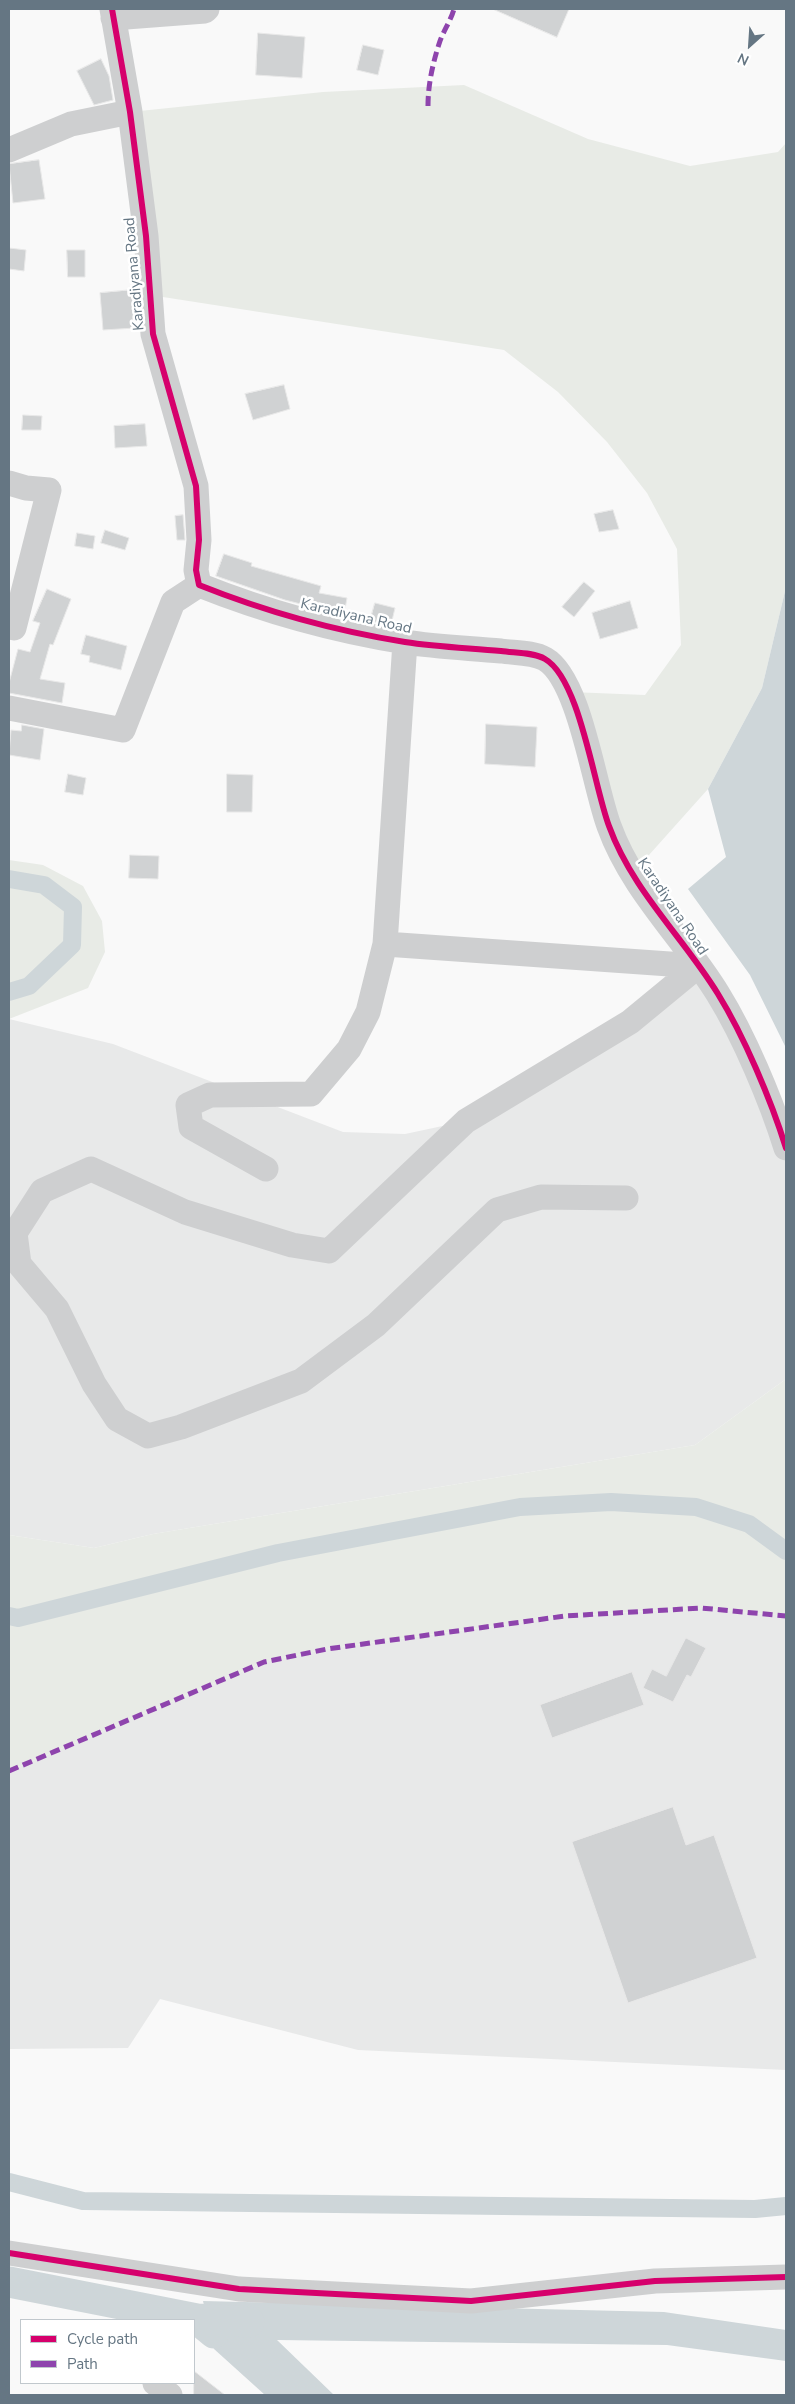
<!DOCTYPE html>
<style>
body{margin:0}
#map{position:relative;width:795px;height:2404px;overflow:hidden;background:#f9f9f9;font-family:"Nunito Sans",sans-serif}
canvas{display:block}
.frame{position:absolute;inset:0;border:10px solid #657683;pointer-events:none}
.legend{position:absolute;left:20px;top:2319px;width:175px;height:65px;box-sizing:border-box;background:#fff;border:1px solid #c1c8cd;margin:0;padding:6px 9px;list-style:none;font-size:15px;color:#657683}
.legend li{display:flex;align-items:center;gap:10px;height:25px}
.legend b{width:25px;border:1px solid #c1c8cd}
.north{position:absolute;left:725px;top:20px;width:50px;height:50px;-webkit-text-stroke:4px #fff;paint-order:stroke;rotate:206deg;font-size:14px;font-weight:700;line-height:20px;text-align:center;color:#657683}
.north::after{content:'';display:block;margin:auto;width:18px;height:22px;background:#657683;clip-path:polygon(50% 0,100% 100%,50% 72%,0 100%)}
</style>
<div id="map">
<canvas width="795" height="2404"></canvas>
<div class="frame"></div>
<ul class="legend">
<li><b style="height:6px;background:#d6006c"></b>Cycle path</li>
<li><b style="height:6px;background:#8e44ad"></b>Path</li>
</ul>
<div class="north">N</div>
</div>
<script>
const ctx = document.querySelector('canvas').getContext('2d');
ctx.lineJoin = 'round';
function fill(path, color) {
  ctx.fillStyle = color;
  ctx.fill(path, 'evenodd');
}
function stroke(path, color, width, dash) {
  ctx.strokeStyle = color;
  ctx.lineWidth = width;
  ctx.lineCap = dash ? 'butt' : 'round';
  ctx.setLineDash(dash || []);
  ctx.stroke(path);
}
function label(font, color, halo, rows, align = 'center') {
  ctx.font = font + ' "Nunito Sans",sans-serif';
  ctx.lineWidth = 5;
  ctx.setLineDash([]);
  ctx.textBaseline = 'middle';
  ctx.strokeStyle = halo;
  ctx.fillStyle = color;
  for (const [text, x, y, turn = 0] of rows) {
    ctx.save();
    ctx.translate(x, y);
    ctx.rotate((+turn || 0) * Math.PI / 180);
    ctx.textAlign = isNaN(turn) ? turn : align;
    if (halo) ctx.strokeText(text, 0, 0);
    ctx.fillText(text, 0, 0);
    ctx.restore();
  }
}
fill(new Path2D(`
 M698 966 786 1148V1379L695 1445 153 1534 94 1548 9 1535V1019L113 1044 343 1132 405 1134 466 1121Z
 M701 1608 786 1616V2070L358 2050 160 1999 128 2048 9 2049V1771L264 1662 327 1649 565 1616Z`), '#e8e9e9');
fill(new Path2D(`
 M464 85 588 139 690 166 778 152 786 143V587L762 688 708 789 632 874 571 692 645 695 681 645 677 549 647 493 607 442 558 392 504 350 150 295 130 112 323 92Z
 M9 860 43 865 83 886 102 921 105 952 88 988 9 1019Z
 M786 1379V1616L701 1608 565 1616 327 1649 264 1662 9 1771V1535L94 1548 153 1534 695 1445Z`), '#e8ebe6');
fill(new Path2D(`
 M786 587V1048L750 975 688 889 726 857 708 789 762 688Z
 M203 2301 664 2312 786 2330V2361L667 2345 277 2340 334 2395H265L214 2349Z`), '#ced6d9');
stroke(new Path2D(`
 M9 879 44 885 73 907 72 945 29 986 9 992
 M9 1616 18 1618 278 1553 520 1507 611 1502 696 1507 749 1524 786 1551
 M9 2182 83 2201 755 2209 786 2206`), '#ced6d9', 18);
stroke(new Path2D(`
 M9 2282 197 2319 214 2333
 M197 2319 249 2322`), '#ced6d9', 31);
const building = new Path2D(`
 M493 9H569L557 37Z
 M258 33 305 37 302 78 256 75Z
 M363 45 384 50 378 75 357 70Z
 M101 59 109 76 113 100 94 105 77 71Z
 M39 160 45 199 13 203 9 164Z
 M9 248 26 250 24 271 9 269Z
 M67 250H85V277H68Z
 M132 290 135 328 103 330 100 293Z
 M284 385 290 409 253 420 245 394Z
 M23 415 42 416 41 430H22Z
 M145 424 147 446 115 448 114 426Z
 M613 510 619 529 599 532 594 514Z
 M183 515 185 540H177L175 516Z
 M105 530 129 538 125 550 101 543Z
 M77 533 95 536 93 549 75 546Z
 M224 554 252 563 251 566 321 586 319 593 347 598 344 615 285 600 216 576Z
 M584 582 595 591 574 617 562 607Z
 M47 589 71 599 53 645 50 644 40 679 65 683 62 703 9 693V683L18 649 30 652 40 623 33 621Z
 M630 601 638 628 600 639 592 613Z
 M375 603 395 608 391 625 370 621Z
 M86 635 127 646 121 670 89 662 90 656 81 654Z
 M486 724 537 727 535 767 485 764Z
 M22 725 44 729 40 760 9 755 11 730 21 731Z
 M68 774 86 778 83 795 65 792Z
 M227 774 253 775 252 812H227Z
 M130 855 159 856 158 879 129 878Z
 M686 1638 706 1648 691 1677 687 1675 673 1702 643 1688 652 1669 666 1676Z
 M632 1672 644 1705 552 1738 540 1705Z
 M673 1807 686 1845 714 1835 757 1958 628 2003 572 1842Z
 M194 2371 225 2395H194Z`);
fill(building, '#d0d2d3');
stroke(building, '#e8e8e8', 1);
stroke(new Path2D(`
 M112 9 130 112 146 236 153 334 196 486 199 540 196 570 199 585C264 611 336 631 405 642 437 647 469 648 501 651 514 653 533 652 545 659 580 679 594 787 609 826 632 890 683 937 718 994 744 1036 771 1100 786 1148
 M113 18 205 11 207 9
 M9 150 71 124 130 112
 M9 483 26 488 49 490 14 628
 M9 708 123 730 173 602 199 585
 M385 944 698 966 630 1022 466 1121 329 1251 292 1245 185 1212 91 1169 42 1191 15 1233 19 1264 57 1309 94 1384 117 1419 148 1436 181 1427 301 1381 376 1325 497 1210 541 1197 626 1198
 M266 1169 191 1127 188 1105 210 1095 311 1094 349 1049 368 1012 385 944 405 642
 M9 2253 239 2289 471 2301 655 2281 786 2277
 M155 2383 170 2395`), '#cecfd0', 25);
stroke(new Path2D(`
 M428 106C428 84 433 62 440 41 444 30 451 20 454 9
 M9 1771 264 1662 327 1649 565 1616 701 1608 786 1616`), '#8e44ad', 5, [10, 5]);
stroke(new Path2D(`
 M112 9 130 112 146 236 153 334 196 486 199 540 196 570 199 585C264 611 336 631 405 642 437 647 469 648 501 651 514 653 533 652 545 659 580 679 594 787 609 826 632 890 683 937 718 994 744 1036 771 1100 786 1148
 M9 2253 239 2289 471 2301 655 2281 786 2277`), '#d6006c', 6);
label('15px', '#657683', '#fff', [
 ["Karadiyana Road",135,274,-95],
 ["Karadiyana Road",356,617,13],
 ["Karadiyana Road",672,907,56]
]);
</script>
